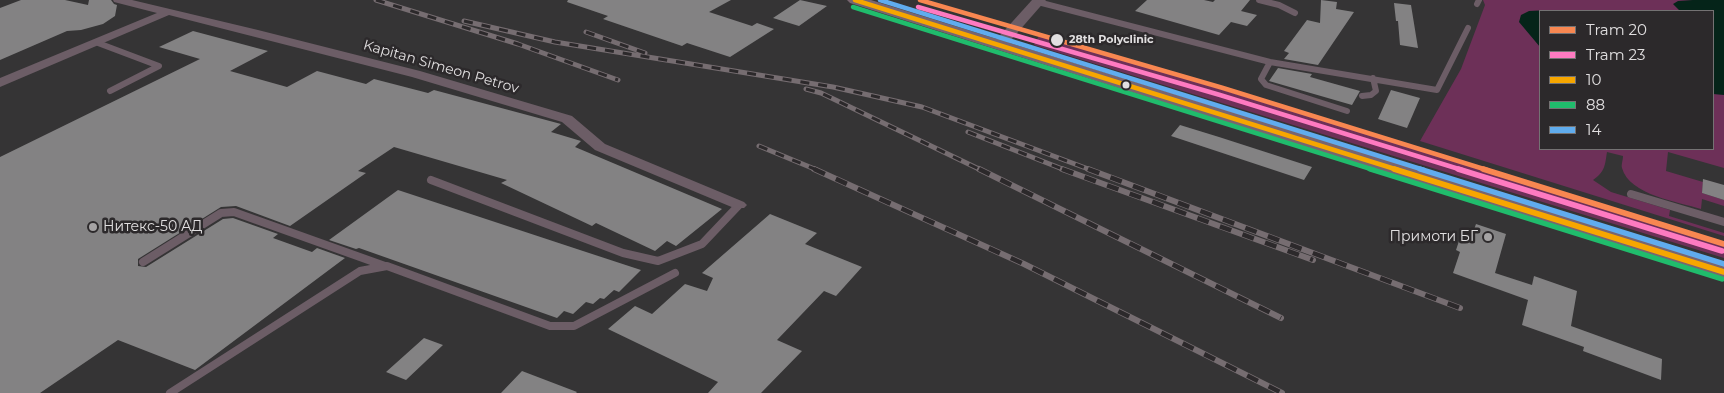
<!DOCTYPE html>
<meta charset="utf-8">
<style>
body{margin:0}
#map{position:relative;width:1724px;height:393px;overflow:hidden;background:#353435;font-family:Montserrat,sans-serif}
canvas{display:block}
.legend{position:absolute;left:1539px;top:10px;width:175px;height:140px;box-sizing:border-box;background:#2c292b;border:1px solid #747273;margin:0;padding:6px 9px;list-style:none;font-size:15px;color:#e1dfe0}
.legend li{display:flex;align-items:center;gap:10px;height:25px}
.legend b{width:25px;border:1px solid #747273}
</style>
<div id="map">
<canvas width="1724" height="393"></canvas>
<ul class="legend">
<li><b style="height:6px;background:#f88751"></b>Tram 20</li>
<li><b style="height:6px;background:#fe7ac1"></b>Tram 23</li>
<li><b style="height:6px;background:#f7a600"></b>10</li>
<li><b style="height:6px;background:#20bc6c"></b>88</li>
<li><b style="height:6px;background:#60acee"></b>14</li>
</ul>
</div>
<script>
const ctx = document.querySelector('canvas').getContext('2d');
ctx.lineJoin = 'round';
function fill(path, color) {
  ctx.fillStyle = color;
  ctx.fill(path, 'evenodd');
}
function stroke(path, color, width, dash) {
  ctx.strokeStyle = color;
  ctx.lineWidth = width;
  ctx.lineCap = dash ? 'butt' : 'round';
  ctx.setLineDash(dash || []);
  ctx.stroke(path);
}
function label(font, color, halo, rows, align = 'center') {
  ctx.font = font + ' Montserrat,sans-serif';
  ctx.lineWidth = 5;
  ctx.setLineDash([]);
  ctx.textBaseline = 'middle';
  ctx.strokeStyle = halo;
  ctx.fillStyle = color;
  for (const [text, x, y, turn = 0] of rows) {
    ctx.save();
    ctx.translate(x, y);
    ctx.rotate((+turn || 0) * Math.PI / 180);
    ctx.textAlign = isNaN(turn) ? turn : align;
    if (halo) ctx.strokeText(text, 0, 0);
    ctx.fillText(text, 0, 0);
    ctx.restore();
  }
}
fill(new Path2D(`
 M1483 0H1724V168L1668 152 1666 171 1703 182 1702 193 1724 200V206L1702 199 1701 209C1679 202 1629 195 1622 168 1621 165 1623 160 1623 156L1607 152C1605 165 1605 172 1593 180L1611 192 1670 210 1669 216 1724 233V236L1420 141 1461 69 1485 5ZM1540 11H1713V149H1540Z
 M1040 34 1442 157 1724 246V258L1034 45Z`), '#6d3058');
fill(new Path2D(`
 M1693 0H1724V95L1713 94V11H1680L1673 4 1678 1Z
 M1550 10 1575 11H1540V47L1519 22 1521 15 1529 11Z`), '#052419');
fill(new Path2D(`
 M21 0H65L88 5 89 0H111L114 4 117 5 115 16 103 24 81 30 67 31 0 60V8Z
 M568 0H731L709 12 752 26 757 23 774 29 730 57 687 43 682 46 603 19 608 16 567 2Z
 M800 0 827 6 799 26 773 18Z
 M1147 0H1204L1213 2 1215 0H1250L1241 11 1257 15 1247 26 1231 22 1219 35 1135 11Z
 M1321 0 1337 2 1336 9 1354 12 1318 65 1284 59 1289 53 1284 51 1307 20 1320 23Z
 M1394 3 1411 5 1418 48 1400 45 1398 21H1396Z
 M193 31 268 51 230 71 287 87 317 71 366 84 374 79 428 93 434 90 561 124 551 132 581 141 575 147 722 209 676 246 667 241 655 251 596 223 592 226 501 183 507 180 394 147 358 171 366 173 290 226 236 206 221 207 138 259V266L146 267 223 219 233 218 278 234 273 238 312 252 317 248 345 258 195 370 118 340 40 393H0V157L200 59 159 47Z
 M1278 68 1312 74 1310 77 1360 91 1352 105 1269 81Z
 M1391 90 1420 98 1407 128 1378 119Z
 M1180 125 1219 137 1312 167 1304 180 1171 136Z
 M1703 179 1724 185V200L1702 193Z
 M398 190 583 251 641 270 619 292 614 290 604 299 600 298 593 304 586 302 573 314 564 311 557 318 359 248 356 249 329 240Z
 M770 214 817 233 805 244 862 267 836 296 824 291 777 340 802 351 761 393H708L718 382 608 329 635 306 652 314 685 284 707 291 713 278 702 273Z
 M1476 224 1506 234 1495 273 1532 285 1534 276 1577 291 1571 326 1662 359 1661 380 1583 351 1584 347 1522 325 1528 300 1453 273 1460 252 1456 250 1461 235 1471 238Z
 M424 338 443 345 406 380 386 372Z
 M522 371 577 392 576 393H501Z`), '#838283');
stroke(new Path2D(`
 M1259 0 1279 5 1295 13
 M1038 2 1270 62 1437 90 1468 28
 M1477 4 1479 0
 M98 43 159 66 110 91
 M1270 62 1261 79 1266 85 1347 111
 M1362 96 1371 95 1376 91 1373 78`), '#6c5d66', 6);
stroke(new Path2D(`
 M431 180 623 253 658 261 702 244 739 205
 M1631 194 1724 222
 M143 262 221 213 234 212 385 266
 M170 393 360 271 387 266 550 326H574L675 273`), '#6c5d66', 8);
fill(new Path2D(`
 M113 0H132L258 30 420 71 572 116 605 144 744 202 747 205 744 208H734L595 150 562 122 412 77 169 15 0 87V78L157 13 114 2Z`), '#6c5d66');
fill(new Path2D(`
 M1032 0H1046L1004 48H994L992 45 994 42Z`), '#6c5d66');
fill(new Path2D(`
 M847 0H871L1724 264V280L850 3Z`), '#786570');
const railFar1 = new Path2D(`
 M376 0 518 44 618 80
 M464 21 555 42 833 87 922 107 1091 170
 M586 32 645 53
 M806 89 821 93 981 170
 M968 132 1065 170
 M759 146 817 170`);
const rail = new Path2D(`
 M814 169 1024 264 1282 393
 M979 169 1281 318
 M1062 169 1313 260
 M1088 169 1460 308`);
stroke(railFar1, '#766d71', 5);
stroke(rail, '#766d71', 6);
stroke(railFar1, '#2c292b', 3, [9]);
stroke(rail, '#2c292b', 4.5, [12]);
stroke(new Path2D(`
 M855 0 1398 170`), '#f7a600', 4.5);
stroke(new Path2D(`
 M1394 169 1724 272`), '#f7a600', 5.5);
stroke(new Path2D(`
 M853 7 1374 170`), '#20bc6c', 4.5);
stroke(new Path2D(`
 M1370 169 1722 279`), '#20bc6c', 5.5);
stroke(new Path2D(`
 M880 0 1424 170`), '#60acee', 4.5);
stroke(new Path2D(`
 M1420 169 1724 264`), '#60acee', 5.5);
stroke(new Path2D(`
 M920 0 1223 88 1487 170`), '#f88751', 4.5);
stroke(new Path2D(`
 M1483 169 1724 244`), '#f88751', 5.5);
stroke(new Path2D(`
 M918 7 1220 95 1462 170`), '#fe7ac1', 4.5);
stroke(new Path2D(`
 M1458 169 1722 251`), '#fe7ac1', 5.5);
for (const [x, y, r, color] of [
 [1057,40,7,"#e1dfe0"],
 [1126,85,4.5,"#e1dfe0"],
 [93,227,5,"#a5a3a4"],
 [1488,237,5,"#a5a3a4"]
]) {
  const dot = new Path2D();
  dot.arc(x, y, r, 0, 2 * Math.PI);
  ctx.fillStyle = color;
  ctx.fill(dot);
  stroke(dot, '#2c292b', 2);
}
label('bold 11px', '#e1dfe0', '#2c292b', [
 ["28th Polyclinic",1069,40]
], 'left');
label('14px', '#e1dfe0', '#2c292b', [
 ["Kapitan Simeon Petrov",441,67,16]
]);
label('14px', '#e1dfe0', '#2c292b', [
 ["Нитекс-50 АД",103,227],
 ["Примоти БГ",1478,237,"right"]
], 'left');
</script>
